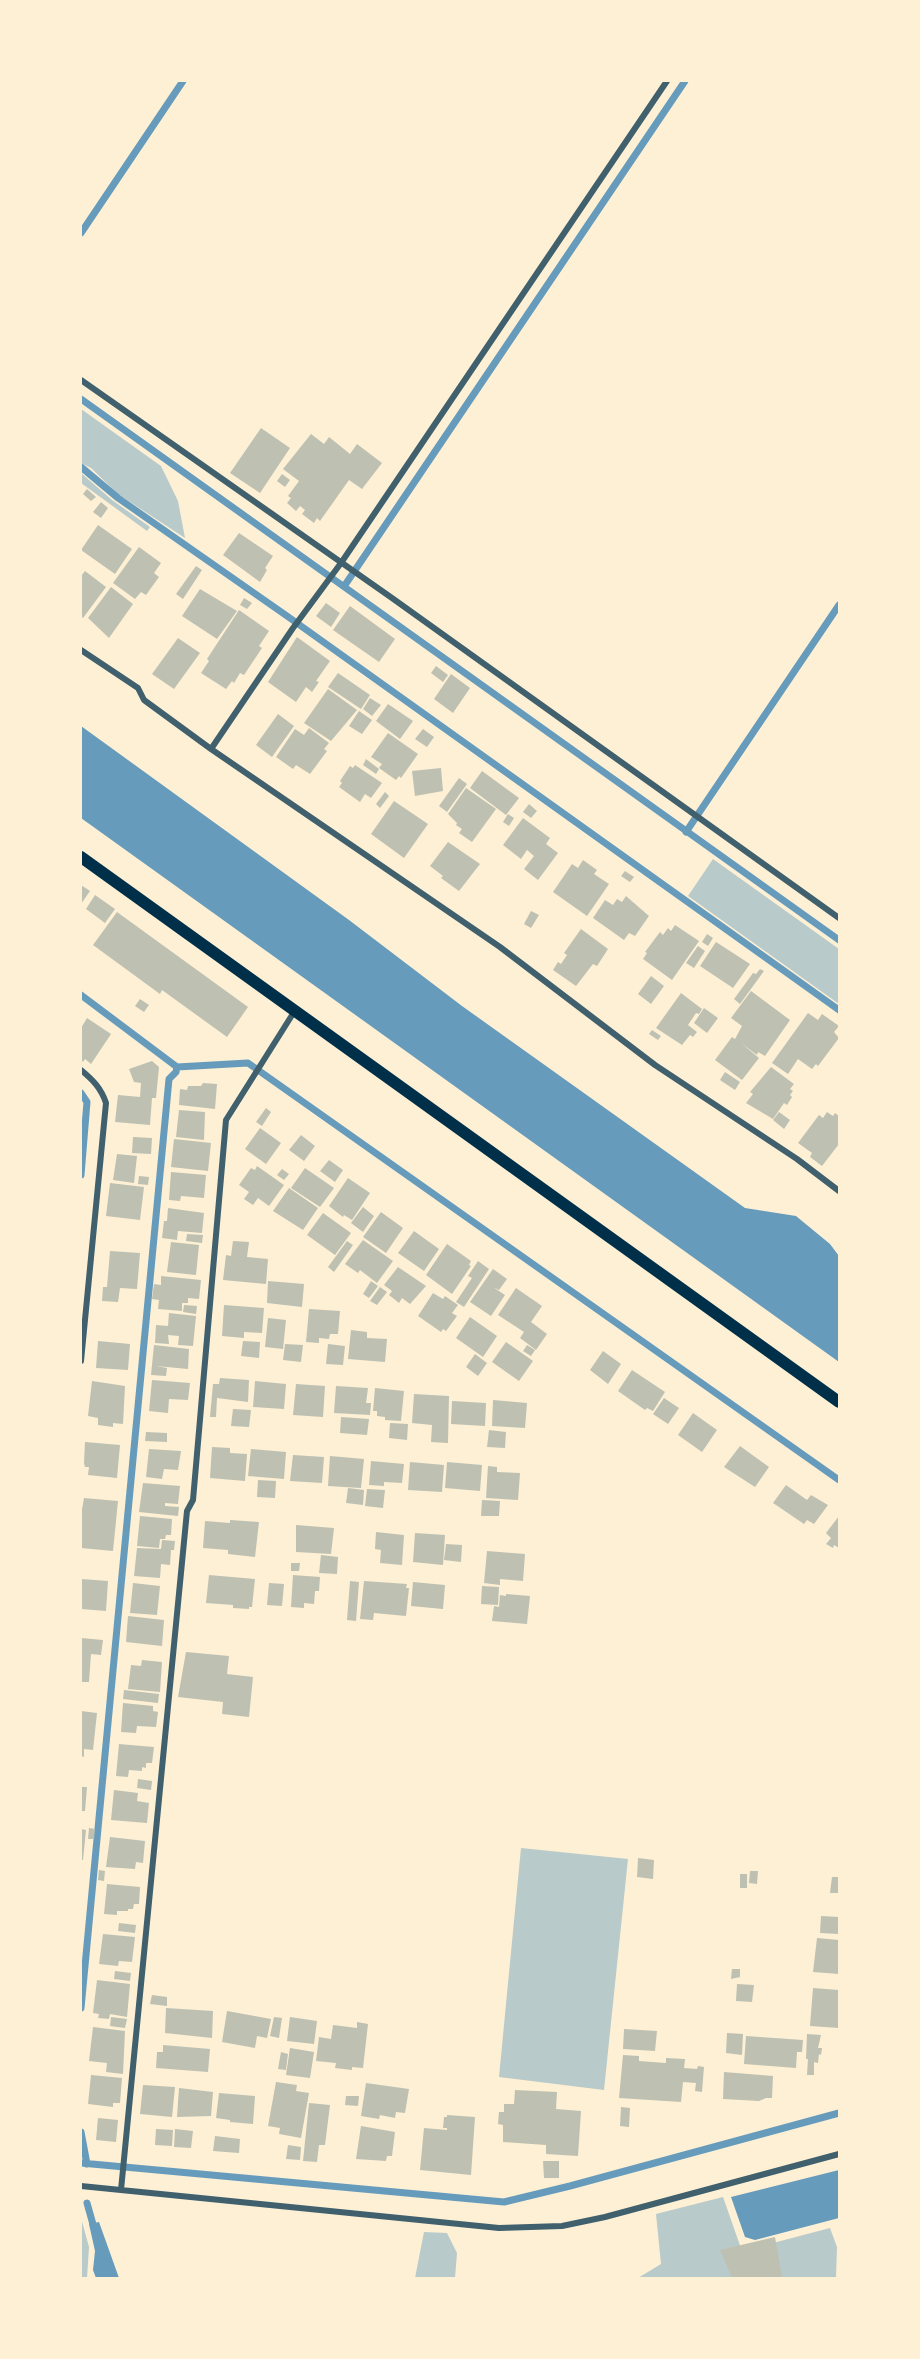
<!DOCTYPE html>
<style>
body{margin:0}
#map{position:relative;width:920px;height:2359px;overflow:hidden;background:#fdf0d5;font-family:Lato,sans-serif}
canvas{display:block}
.frame{position:absolute;inset:0;border:82px solid #fdf0d5;pointer-events:none}
</style>
<div id="map">
<canvas width="920" height="2359"></canvas>
<div class="frame"></div>
</div>
<script>
const ctx = document.querySelector('canvas').getContext('2d');
ctx.lineJoin = 'round';
function fill(path, color) {
  ctx.fillStyle = color;
  ctx.fill(path, 'evenodd');
}
function stroke(path, color, width, dash) {
  ctx.strokeStyle = color;
  ctx.lineWidth = width;
  ctx.lineCap = dash ? 'butt' : 'round';
  ctx.setLineDash(dash || []);
  ctx.stroke(path);
}
fill(new Path2D(`
 M81 409 161 466 178 501 185 538 118 494 91 468 81 463Z
 M81 473 112 500 150 527 147 531 81 483Z
 M713 859 839 949V1004L688 896Z
 M521 1848 628 1859 604 2090 499 2077Z
 M723 2197 743 2254V2278H638L661 2264 656 2214Z
 M81 2218 89 2247 87 2278H81Z
 M830 2228 837 2247 836 2278H768L773 2243Z
 M424 2232 447 2233 457 2253 455 2278H415Z`), '#b9caca');
fill(new Path2D(`
 M81 726 349 920 462 1006 745 1208 796 1216 830 1244 839 1256V1362L81 818Z
 M839 2170V2218L755 2240 745 2237 731 2197Z
 M99 2222 119 2278H96L93 2270 95 2251 89 2224Z`), '#669bbc');
stroke(new Path2D(`
 M81 233 183 81
 M81 399 839 940
 M81 467 118 498 287 616 839 1010
 M345 585 685 81
 M686 832 839 605
 M81 995 177 1067 248 1063 839 1480
 M81 1093 87 1102 81 1175
 M81 2008 169 1079 176 1072 177 1067
 M81 2132 87 2164
 M81 2163 504 2202 570 2186 839 2113
 M87 2203 94 2228`), '#669bbc', 7);
fill(new Path2D(`
 M261 428 290 448 260 493 230 473Z
 M311 434 324 444 329 437 350 454 357 444 382 463 362 489 349 480 320 521 317 518 314 523 302 514 305 510 300 506 296 511 287 503 291 498 288 496 299 481 283 469Z
 M282 474 290 480 285 487 277 481Z
 M87 489 96 497 91 501 83 494Z
 M101 502 108 508 101 518 93 512Z
 M98 525 132 549 115 574 81 550Z
 M239 533 273 556 265 568 267 570 260 582 223 555Z
 M139 547 161 563 154 573 159 577 146 595 141 592 135 599 113 583Z
 M196 566 202 570 183 599 176 594Z
 M85 571 106 587 83 618 81 616V576Z
 M111 587 133 604 109 638 88 618Z
 M200 589 237 611 217 639 182 616Z
 M244 598 252 603 247 609 240 605Z
 M326 603 340 613 331 627 316 616Z
 M350 606 395 639 379 662 333 630Z
 M239 610 269 631 259 646 262 648 244 675 240 673 234 683 232 681 226 689 201 673 209 661 207 659Z
 M297 637 330 661 316 681 319 682 312 692 306 687 296 702 268 682Z
 M178 638 200 653 174 689 152 674Z
 M436 666 448 675 443 682 431 673Z
 M338 673 370 695 361 709 328 687Z
 M451 674 470 688 453 713 434 699Z
 M328 689 357 710 331 741 304 723Z
 M370 698 381 705 372 716 363 709Z
 M388 704 413 721 400 739 376 721Z
 M359 711 372 720 362 734 349 726Z
 M278 714 294 726 272 757 256 745Z
 M309 728 329 743 324 749 327 751 310 774 296 765 293 769 276 757 295 729 304 735Z
 M423 729 434 737 427 747 415 739Z
 M388 733 418 754 401 778 399 776 396 780 379 768 382 764 371 757Z
 M366 759 379 769 376 774 363 765Z
 M355 765 382 783 371 798 365 794 360 802 339 787 342 783 340 781 350 766 353 768Z
 M441 768 443 791 415 796 412 771Z
 M482 771 519 798 506 815 470 788Z
 M459 778 467 784 447 812 439 806Z
 M466 788 496 809 472 842 459 833 462 829 456 825 457 823 448 814Z
 M385 792 389 796 380 808 376 804Z
 M394 801 428 824 404 858 371 834Z
 M529 804 537 811 531 818 523 812Z
 M508 814 514 818 509 826 503 822Z
 M523 818 550 838 546 844 558 853 538 880 524 869 534 856 527 850 521 859 503 845Z
 M448 842 480 864 459 891 441 878 443 876 430 866Z
 M583 860 597 870 594 874 609 884 587 916 553 892 572 864 578 868Z
 M625 871 634 877 630 882 621 876Z
 M81 885 90 891 81 904Z
 M95 895 115 909 105 923 86 909Z
 M626 896 649 916 635 936 629 933 624 940 593 918 605 900 613 905 617 899 622 902Z
 M531 911 539 915 531 928 524 924Z
 M117 912 248 1007 227 1037 162 990 160 994 93 945Z
 M675 925 699 941 672 980 643 959 647 953 645 952 660 932 663 935 668 928 671 931Z
 M581 929 608 949 597 966 593 964 576 986 553 970 558 962 561 964 567 955 564 953Z
 M707 934 713 938 708 946 702 942Z
 M716 942 750 964 733 988 700 966Z
 M698 946 705 951 694 968 686 963Z
 M760 969 764 971 740 1004 734 999 753 973 756 974Z
 M651 976 664 986 651 1004 638 994Z
 M751 991 790 1020 765 1056 758 1052 757 1055 741 1043 759 1058 742 1080 715 1060 732 1037 735 1039 742 1026 731 1018Z
 M681 993 702 1009 699 1014 696 1013 688 1025 697 1032 693 1037 690 1035 682 1045 656 1028Z
 M140 999 149 1005 144 1012 135 1006Z
 M704 1008 718 1018 707 1033 694 1023Z
 M808 1013 818 1020 822 1014 839 1026 834 1032 839 1038 818 1066 816 1064 812 1069 798 1059 788 1074 772 1063Z
 M87 1018 111 1034 91 1064 85 1059 83 1062 81 1060V1028Z
 M652 1030 661 1036 658 1040 649 1034Z
 M152 1061 159 1067 156 1098H152L150 1125 115 1122 118 1095 140 1097 141 1083 134 1082 129 1069Z
 M771 1067 794 1084 790 1089 793 1091 790 1095 792 1097 787 1105 784 1103 773 1119 746 1103 753 1094 750 1092Z
 M725 1072 740 1082 735 1090 720 1080Z
 M203 1083 217 1084 215 1109 179 1105 180 1089 187 1090 188 1086H201Z
 M266 1108 271 1112 262 1126 256 1122Z
 M179 1110 205 1112 204 1140 176 1137Z
 M779 1112 790 1120 784 1129 773 1120Z
 M827 1112 833 1116 835 1113 839 1116V1144L822 1166 810 1157 812 1153 798 1143 819 1115 823 1118Z
 M260 1128 281 1143 266 1164 245 1149Z
 M301 1135 315 1146 304 1161 289 1150Z
 M133 1137 152 1138 151 1154 132 1153Z
 M174 1139 211 1143 208 1171 171 1167Z
 M117 1154 137 1156 134 1183 113 1180Z
 M329 1160 343 1170 335 1182 320 1171Z
 M257 1166 284 1185 269 1206 258 1198 253 1205 244 1199 249 1192 239 1185 251 1168 255 1170Z
 M305 1168 334 1188 320 1207 291 1188Z
 M282 1169 289 1174 284 1180 277 1175Z
 M171 1172 206 1175 204 1198 181 1196 180 1201 169 1200Z
 M139 1176 149 1177 148 1185 138 1184Z
 M348 1178 370 1193 352 1220 344 1215 343 1217 329 1206Z
 M110 1183 144 1187 140 1220 106 1216Z
 M289 1188 318 1208 303 1230 273 1211Z
 M363 1207 374 1216 363 1232 351 1223Z
 M168 1208 204 1213 202 1233 178 1231 177 1240 162 1238 164 1221H167Z
 M381 1212 403 1228 386 1253 363 1237Z
 M323 1213 351 1233 335 1255 307 1235Z
 M414 1231 439 1249 424 1271 398 1253Z
 M187 1234 203 1235 202 1243 186 1241Z
 M363 1240 393 1261 377 1283 360 1270 358 1273 345 1264Z
 M233 1241 249 1242 247 1257 268 1259 266 1284 223 1280 226 1255 231 1256Z
 M347 1241 353 1245 334 1272 328 1267Z
 M171 1242 199 1245 196 1275 167 1272Z
 M447 1244 471 1261 469 1265 471 1266 452 1294 426 1275Z
 M110 1251 140 1253 137 1289 120 1288 118 1302 102 1301 103 1287H107Z
 M478 1261 489 1269 464 1307 456 1302 472 1278 468 1276Z
 M398 1267 426 1286 410 1304 402 1298 399 1303 389 1295 392 1291 384 1285Z
 M493 1269 507 1279 499 1290 493 1287 505 1295 491 1316 470 1302Z
 M161 1276 201 1280 199 1299 188 1298V1303H182V1311L158 1309 159 1300 152 1299 154 1284 161 1285Z
 M268 1281 304 1284 302 1307 267 1303Z
 M371 1281 378 1286 369 1298 363 1294Z
 M380 1287 387 1292 377 1305 370 1301Z
 M516 1288 542 1306 531 1322 547 1334 536 1350 520 1338 524 1332 498 1315Z
 M433 1293 443 1299 445 1296 458 1305 452 1313 457 1316 446 1331 443 1329 441 1332 418 1316Z
 M184 1305 197 1306 196 1314 183 1312Z
 M224 1305 264 1308 262 1333 244 1332V1338L222 1336Z
 M309 1309 340 1311 338 1334H330L329 1339 319 1338V1343L306 1342Z
 M169 1313 196 1316 193 1346 178 1345 179 1336 168 1335 169 1344 155 1343 156 1325 168 1326Z
 M470 1317 497 1336 483 1357 456 1338Z
 M268 1318 286 1320 283 1349 265 1347Z
 M351 1330 367 1332V1338L387 1339 385 1362 348 1359Z
 M98 1341 130 1344 128 1370 96 1368Z
 M243 1341 260 1342 259 1358 241 1356Z
 M506 1342 533 1361 519 1381 492 1362Z
 M285 1344 303 1345 301 1362 283 1360Z
 M328 1344 345 1346 343 1365 326 1364Z
 M154 1345 189 1349 188 1369 156 1366 167 1368 166 1376 151 1375Z
 M527 1345 535 1350 531 1356 523 1351Z
 M603 1351 621 1364 608 1384 590 1370Z
 M475 1354 487 1363 478 1376 466 1367Z
 M632 1370 665 1392 653 1411 647 1408 645 1410 618 1391Z
 M220 1378 249 1380 248 1402 217 1398 216 1417H210L213 1384H219Z
 M152 1380 190 1383 188 1400 169 1399 168 1413 149 1411Z
 M92 1381 125 1386 123 1424 113 1423V1427L98 1425V1418L88 1416Z
 M255 1381 286 1384 284 1409 253 1407Z
 M296 1384 325 1386 323 1417 293 1415Z
 M336 1386 368 1388 366 1403H371L370 1415 334 1413Z
 M375 1388 404 1391 401 1421 385 1420V1417L377 1416V1411H373Z
 M414 1394 449 1396 448 1443 431 1442 432 1425 412 1423Z
 M664 1398 679 1408 668 1424 653 1414Z
 M493 1400 527 1403 525 1428 492 1426Z
 M452 1401 486 1403 485 1426 451 1424Z
 M233 1409 251 1410 249 1427 231 1426Z
 M693 1413 717 1430 702 1452 678 1435Z
 M341 1417 369 1419 367 1435 340 1433Z
 M390 1423 408 1424 407 1440 389 1438Z
 M489 1430 506 1432 505 1448 487 1447Z
 M146 1432 167 1433V1442L145 1441Z
 M85 1442 120 1445 117 1478 88 1475 89 1467H85L84 1463Z
 M740 1446 769 1467 755 1487 724 1467Z
 M212 1447 230 1448V1453L247 1454 245 1481 210 1478Z
 M149 1449 181 1451 178 1470 164 1469 162 1479 146 1477Z
 M251 1449 286 1452 284 1479 248 1476Z
 M293 1455 324 1457 322 1483 290 1481Z
 M330 1456 364 1459 361 1488 328 1486Z
 M371 1461 404 1464 402 1483 384 1482V1486L369 1485Z
 M410 1462 444 1465 442 1492 408 1490Z
 M447 1462 482 1465 480 1491 445 1488Z
 M488 1466 497 1467V1472L520 1473 518 1500 486 1498Z
 M258 1480 276 1481 275 1498 257 1497Z
 M143 1483 180 1486 178 1504 165 1503V1506L179 1507 178 1516 139 1512Z
 M786 1485 807 1500 811 1495 828 1505 814 1524 807 1520 804 1524 773 1503Z
 M348 1488 364 1490 363 1505 346 1503Z
 M367 1489 385 1490 383 1508 365 1506Z
 M84 1498 118 1501 113 1551 81 1548V1515Z
 M482 1500 500 1501 499 1516H481Z
 M140 1516 172 1519 171 1535H166L165 1539H160L159 1548 137 1546Z
 M839 1516V1548L834 1545 833 1548 826 1544 831 1538 826 1533Z
 M230 1520 259 1522 255 1557 228 1554V1550L203 1548 205 1521 230 1523Z
 M296 1525 334 1528 331 1554 296 1552Z
 M376 1532 404 1535 402 1565 380 1563 381 1550 375 1549Z
 M415 1533 445 1535 443 1565 413 1562Z
 M162 1540 175 1541 174 1550H171L170 1565 161 1564 160 1578 134 1576 137 1548 161 1549Z
 M446 1544 462 1545 461 1562 444 1560Z
 M487 1551 525 1554 523 1581 500 1579V1585L484 1583Z
 M321 1555 338 1557 337 1574 319 1573Z
 M291 1563H300L299 1571H291Z
 M209 1575 255 1579 252 1607H249V1609L233 1608V1605L206 1603Z
 M293 1575 320 1577 319 1591H315L314 1604 304 1603V1608L291 1607Z
 M81 1579 108 1581 106 1611 81 1609Z
 M350 1581 359 1582 356 1621 347 1620Z
 M364 1581 407 1584 406 1588H409L406 1616 374 1613 373 1620 360 1619Z
 M413 1582 445 1585 443 1609 411 1606Z
 M133 1583 160 1586 157 1615 130 1613Z
 M269 1583 284 1584 282 1606 267 1605Z
 M482 1586 499 1587 498 1605 481 1604Z
 M506 1594 530 1596 527 1624 492 1621 494 1606 499 1607 500 1595 506 1596Z
 M128 1616 164 1620 162 1646 126 1642Z
 M81 1638 103 1640 101 1655 91 1654 89 1682H81Z
 M186 1652 229 1656 227 1674 253 1677 249 1717 222 1714 223 1702 178 1697Z
 M142 1660 162 1662 160 1692 128 1689 131 1665 141 1666Z
 M124 1690 159 1694 158 1703 123 1699Z
 M123 1703 153 1706V1711L158 1712 156 1727 137 1726 136 1733 121 1732Z
 M81 1711 97 1713 93 1750 84 1749V1757L81 1756Z
 M119 1744 154 1747 152 1763H146V1768L142 1767V1771L129 1770 128 1777 116 1776Z
 M138 1779 152 1781 151 1790 137 1788Z
 M81 1787H87L85 1811H81Z
 M114 1790 138 1793 137 1801 149 1803 147 1823 111 1820Z
 M89 1828 95 1829 94 1839H88Z
 M81 1829 86 1830 83 1860H81Z
 M110 1837 145 1841 143 1863 136 1862 135 1869 106 1867Z
 M638 1858 654 1860 653 1879 637 1877Z
 M99 1870 105 1871 104 1881 98 1880Z
 M750 1871H758L757 1884 749 1883Z
 M740 1874H747V1888H740Z
 M832 1877H839V1893H830Z
 M107 1884 140 1887 139 1904H134L133 1909H128V1911H117V1915L104 1914Z
 M821 1916 839 1917 838 1934 820 1933Z
 M119 1923 136 1925 135 1933 118 1931Z
 M103 1934 135 1937 132 1962 119 1961 118 1966 99 1964Z
 M817 1938 839 1940V1974L813 1972Z
 M732 1969H740V1977L731 1979Z
 M115 1971 131 1973 130 1981 114 1979Z
 M97 1980 130 1984 127 2017 110 2014 109 2019 98 2018 99 2014 93 2013Z
 M737 1984 754 1985 752 2002 736 2001Z
 M813 1988 839 1990V2028L810 2026Z
 M152 1995 167 1997V2006L150 2004Z
 M166 2008 213 2011 212 2038 165 2033Z
 M227 2011 271 2019 267 2038 257 2036 255 2048 222 2042Z
 M111 2017 127 2019 125 2028 110 2026Z
 M274 2017 282 2018 279 2038 270 2036Z
 M290 2017 317 2021 314 2044 287 2041Z
 M357 2022 368 2024 363 2068 352 2067V2070L335 2068 336 2063 316 2061 319 2037 331 2039 333 2025 357 2028Z
 M93 2027 125 2031 123 2074 106 2072 107 2063 89 2061Z
 M624 2029 657 2031 655 2051 623 2049Z
 M727 2033 743 2034 742 2055 726 2053Z
 M807 2034 821 2035 818 2048H822L821 2055 819 2054 818 2063 814 2062V2075H807L808 2059H806Z
 M746 2036 803 2040 802 2052H797L796 2068 744 2064Z
 M163 2045 210 2049 208 2072 156 2068 157 2052H163Z
 M290 2048 314 2052 310 2078 286 2075Z
 M281 2052 288 2054 286 2070 278 2069Z
 M623 2055 639 2056V2061L666 2063V2058L685 2059 684 2068 697 2069 698 2066 704 2067 702 2092 695 2091 696 2083 683 2082 681 2102 619 2098Z
 M724 2072 773 2076 772 2098H766L759 2101 723 2099Z
 M91 2075 122 2078 120 2103H113V2107L88 2104Z
 M276 2082 297 2085 296 2091 309 2093 301 2138 279 2134 280 2128 268 2126Z
 M366 2083 409 2089 405 2113 396 2112 395 2118 380 2115 379 2119 361 2116Z
 M143 2085 175 2087 172 2117 140 2114Z
 M179 2088 213 2092 211 2116 177 2117Z
 M515 2090 557 2092 556 2109 581 2111 578 2156 546 2154V2145L503 2142V2125L498 2124 499 2112H504V2104H514Z
 M219 2093 255 2096 253 2124 230 2122V2120L216 2118Z
 M346 2096H359L358 2106 345 2105Z
 M309 2103 330 2105 325 2145H319L317 2162 303 2161Z
 M621 2107 630 2108 629 2127 620 2126Z
 M447 2115 475 2117 471 2175 420 2170 424 2128 447 2130V2128H443L444 2117H447Z
 M98 2118 118 2120 116 2142 96 2140Z
 M361 2126 395 2132 392 2156H387L386 2161 356 2159Z
 M156 2129 173 2130 172 2146 155 2145Z
 M175 2129 193 2131 191 2148 174 2147Z
 M215 2136 240 2139 239 2153 213 2151Z
 M288 2145 301 2147 300 2160 286 2159Z
 M543 2161H559V2178H544Z
 M775 2237 782 2278H732L720 2250Z`), '#bec0b2');
stroke(new Path2D(`
 M81 380 392 598 839 918
 M81 650 138 688 144 700 211 749 500 947 655 1065 797 1159 839 1191
 M211 749 293 628 341 563 667 81
 M81 1070C93 1080 101 1088 106 1103L81 1361
 M81 2186 499 2228 562 2226 605 2217 839 2154
 M121 2190 187 1511 193 1500 226 1120 294 1012`), '#3f606c', 6);
stroke(new Path2D(`
 M81 857 839 1402`), '#003049', 12);
</script>
